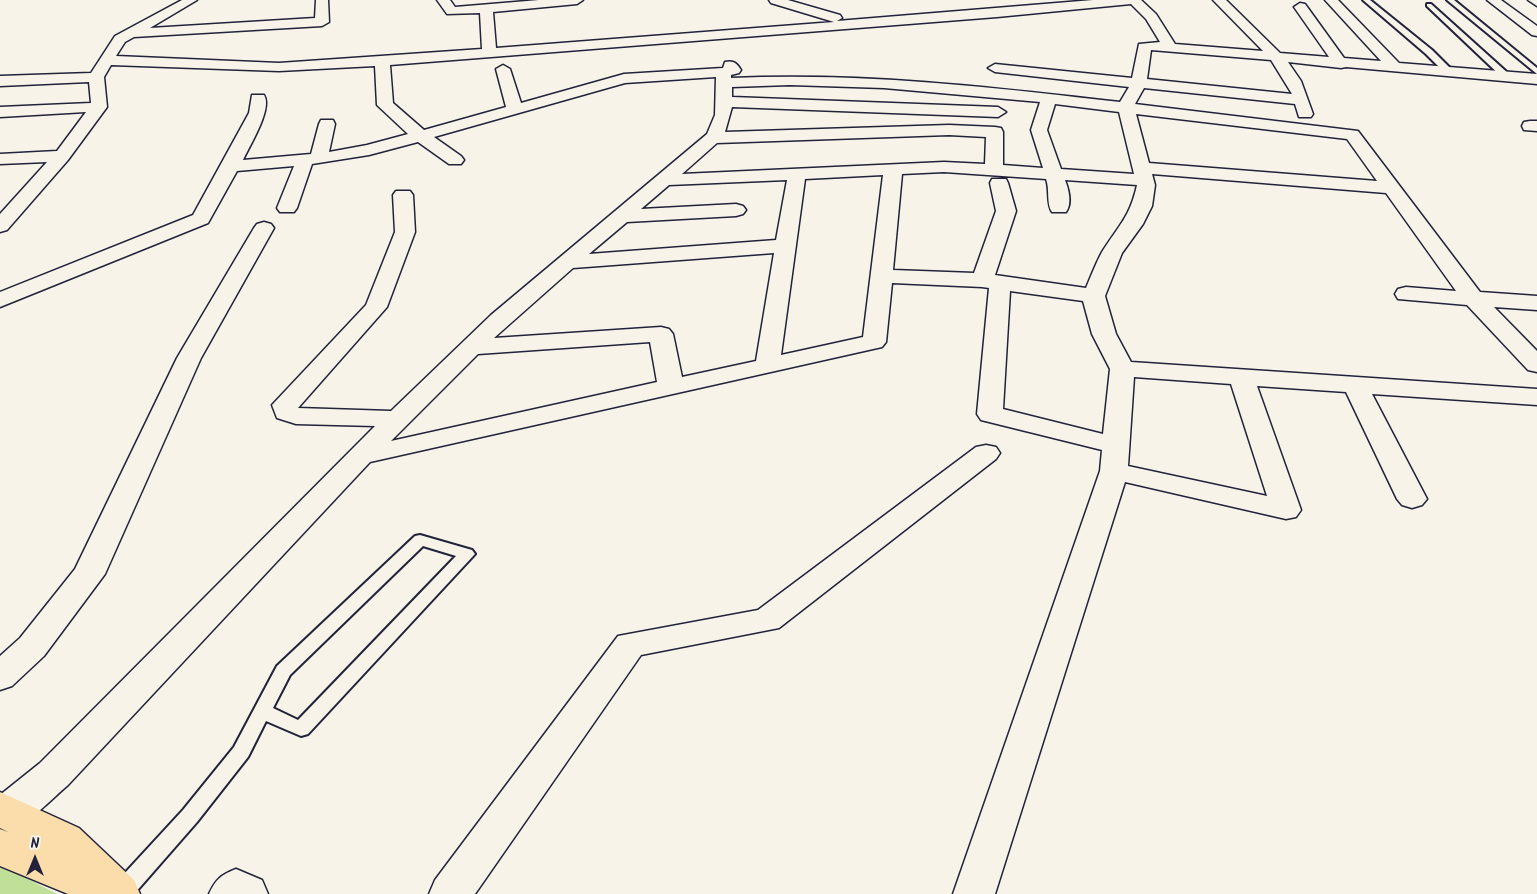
<!DOCTYPE html>
<style>
body{margin:0}
#map{position:relative;width:1537px;height:894px;overflow:hidden;background:#f7f3e8;font-family:Kalam,sans-serif}
canvas{display:block}
.north{position:absolute;left:10px;top:834px;width:50px;height:50px;-webkit-text-stroke:4px #f7f3e8;paint-order:stroke;rotate:0deg;font-size:14px;font-weight:700;line-height:20px;text-align:center;color:#22223b}
.north::after{content:'';display:block;margin:auto;width:18px;height:22px;background:#22223b;clip-path:polygon(50% 0,100% 100%,50% 72%,0 100%)}
</style>
<div id="map">
<canvas width="1537" height="894"></canvas>
<div class="north">N</div>
</div>
<script>
const ctx = document.querySelector('canvas').getContext('2d');
ctx.lineJoin = 'round';
function fill(path, color) {
  ctx.fillStyle = color;
  ctx.fill(path, 'evenodd');
}
function stroke(path, color, width, dash) {
  ctx.strokeStyle = color;
  ctx.lineWidth = width;
  ctx.lineCap = dash ? 'butt' : 'round';
  ctx.setLineDash(dash || []);
  ctx.stroke(path);
}
fill(new Path2D(`
 M0 864 57 894H0Z`), '#c0e099');
const service = new Path2D(`
 M1363 0H1370L1432 50 1452 70V74H1446L1426 54Z
 M1447 0H1454L1537 68V74Z
 M1427 4H1431L1510 75V79H1504L1427 6Z
 M420 535 472 550 475 554 308 734 301 736 266 721 248 757 197 822 134 894H109L112 887 183 810 234 747 277 666 415 536ZM423 546 456 556 298 720 273 708 290 675Z`);
const minor = new Path2D(`
 M182 0H197L150 28 315 18 316 0H328L329 22 322 26 134 37 125 42 116 56 279 63 482 49 480 13 447 14 437 0H450L455 7 539 0H583L577 4 493 12 496 48 834 22 771 3 769 0H788L840 15 842 18 837 21 1093 0H1141L1156 14 1175 44 1263 51 1213 0H1226L1280 53 1329 57 1294 7 1300 3 1305 4 1344 58 1381 61 1325 0H1338L1399 63 1537 74V84L1346 67 1341 68 1288 62 1301 81 1313 114 1311 117H1299L1295 104 1144 88 1135 104 1358 131 1480 292 1537 296V310L1494 307 1537 351V372L1528 370 1467 305 1398 299 1395 294 1398 289 1406 287 1456 291 1386 193 1152 174 1155 185 1152 206 1143 224 1122 253 1105 296 1116 334 1131 362 1537 389V405L1372 394 1427 499 1422 505 1412 508 1402 505 1397 499 1346 392 1257 386 1301 510 1296 517 1286 519 1125 482 995 894H953L1100 471 1102 450 981 420 977 414 989 288 982 287 892 283 886 342 882 347 370 462 68 785C52 798 20 835 0 827V795L40 763 375 426 296 424 277 418 272 405 366 305 395 232 393 195 396 191H410L413 195 415 232 387 307 298 408 391 411 491 315 707 134 715 115 716 77 625 83 434 137 461 156 464 160 461 164H449L418 142 369 155 312 164 297 208 294 212H280L277 208 294 166 237 171 208 223 0 307V292L193 215 249 113 252 95H264C273 108 250 145 243 160L311 154 319 124 321 120H333L335 124 329 152 367 145 408 134 377 105 375 66 279 71 111 65 104 77 107 107 68 160 7 230 0 232V214L47 162 0 164V154L57 151 86 112 0 117V107L91 103 89 82 0 86V76L91 73 115 36ZM1131 4 1146 19 1160 42 1139 44 1132 78 995 64 988 68 995 72 1129 87 1120 102C991 87 862 72 731 78V75L739 73 741 70C737 63 733 60 725 62L723 68 624 74 521 103 510 69 503 65 496 69 506 107 424 130 393 103 390 65 997 17ZM1151 50 1271 60 1292 94 1147 79ZM790 85 884 88 1040 102 1031 130 1043 168 1003 165V132L1001 128 995 127 949 125 725 132 732 107 998 117 1006 112 998 107 732 97V87ZM1055 104 1119 112 1134 174 1061 169 1047 130ZM1136 114 1347 139 1377 181 1149 163ZM949 135 986 137 985 164 944 162 682 174 717 143ZM944 172 1046 179C1050 189 1046 204 1052 212H1066C1072 204 1069 190 1065 180L1137 185C1130 217 1119 225 1102 252 1096 263 1091 276 1086 288L995 275 1016 211 1008 183 1006 179H992L990 183 996 211 974 273 893 270 902 174ZM883 175 863 337 781 355 805 179ZM787 180 776 240 589 254 627 222 736 216 743 214 746 210 743 206 736 204 641 209 669 185ZM774 253 756 361 682 377 673 334 669 329 661 327 494 338 573 268ZM1010 291 1083 301 1092 334 1110 369 1103 434 1003 409ZM650 342 657 382 391 441 478 354ZM1134 377 1231 384 1267 496 1128 466Z
 M1487 0H1501L1537 26V36L1532 35Z
 M1528 0H1537V6Z
 M1530 121H1537V131L1524 130 1522 126 1524 122Z
 M264 222 271 224 274 228 201 358 105 574 44 656 12 686 0 690V656L20 638 75 569 177 358 254 228 257 224Z
 M986 445 996 447 1000 453 996 459 779 628 641 655 475 894H429L435 880 618 636 758 610 976 447Z
 M236 869 262 880 268 894H209C216 879 221 875 236 869Z`);
const primary = new Path2D(`
 M0 792 79 828 134 880 140 894H68L0 866V829L8 832 0 828Z`);
stroke(service, '#22223b', 4);
stroke(minor, '#22223b', 3);
stroke(primary, '#22223b', 3);
fill(service, '#f7f3e8');
fill(minor, '#f7f3e8');
fill(primary, '#faddab');
</script>
